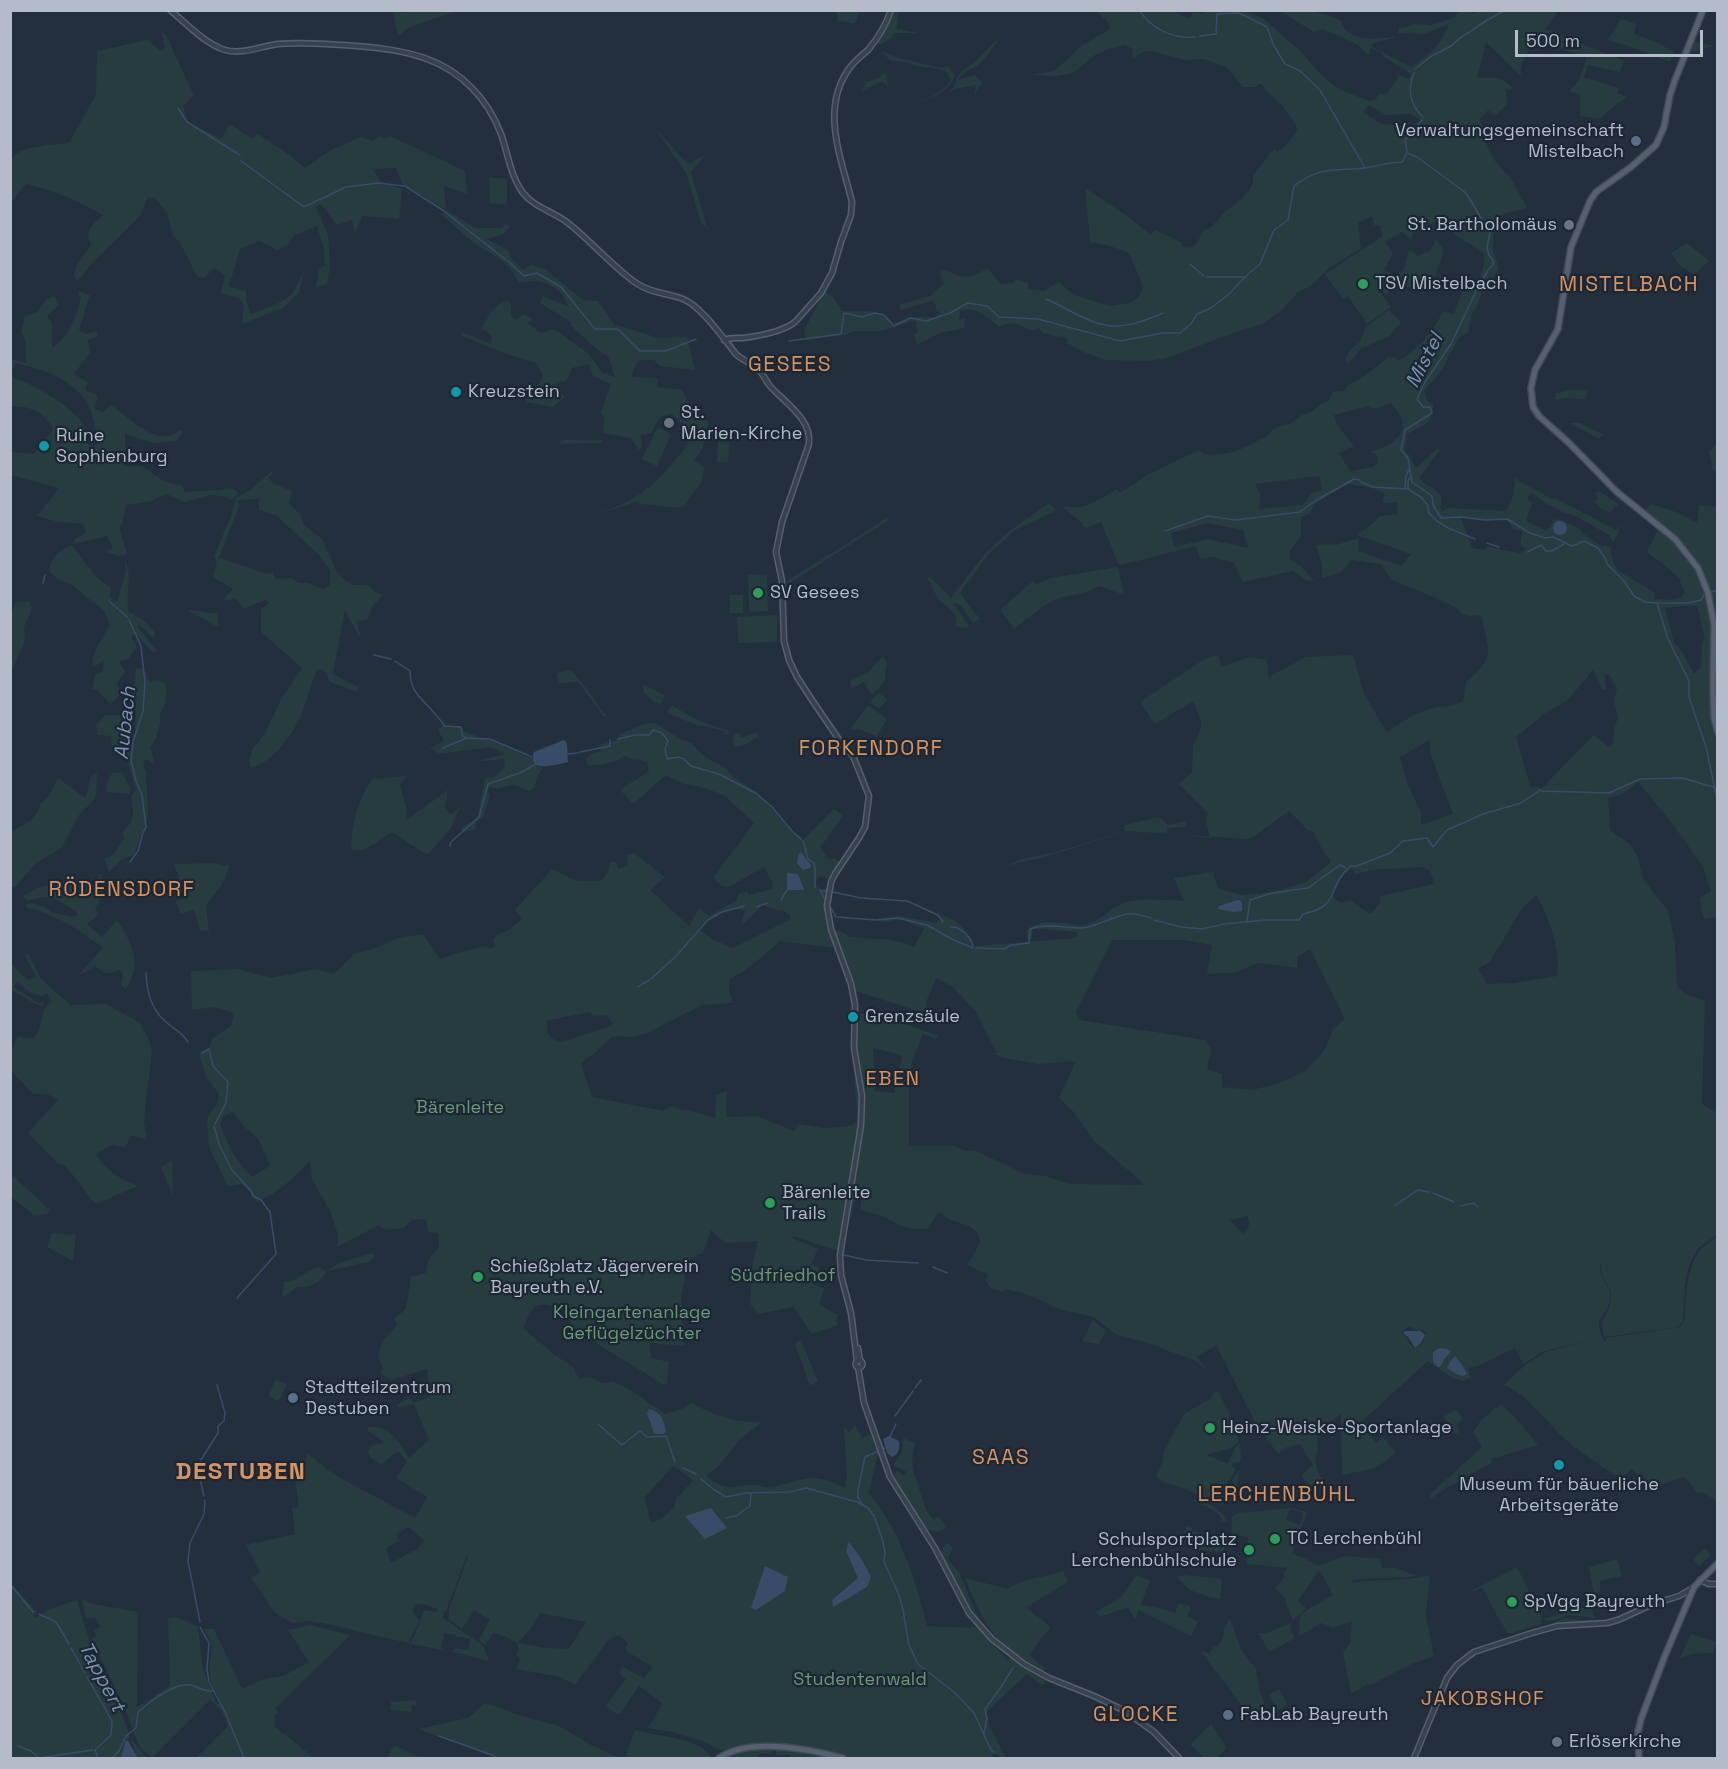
<!DOCTYPE html>
<meta charset="utf-8">
<style>
body{margin:0}
#map{position:relative;width:1728px;height:1769px;overflow:hidden;background:#242f3e;font-family:"Space Grotesk",sans-serif}
canvas{display:block}
.frame{position:absolute;inset:0;border:12px solid #b4bcc9;pointer-events:none}
.scale{position:absolute;left:1515px;top:30px;width:188px;height:27px;box-sizing:border-box;border:3px solid #b4bcc9;border-top:0;padding-left:8px;font-size:18px;line-height:21px;white-space:nowrap;color:#b4bcc9;-webkit-text-stroke:4px #1d2633;paint-order:stroke}
</style>
<div id="map">
<canvas width="1728" height="1769"></canvas>
<div class="frame"></div>
<div class="scale">500 m</div>
</div>
<script>
const ctx = document.querySelector('canvas').getContext('2d');
ctx.lineJoin = 'round';
function fill(path, color) {
  ctx.fillStyle = color;
  ctx.fill(path, 'evenodd');
}
function stroke(path, color, width, dash) {
  ctx.strokeStyle = color;
  ctx.lineWidth = width;
  ctx.lineCap = dash ? 'butt' : 'round';
  ctx.setLineDash(dash || []);
  ctx.stroke(path);
}
function label(font, color, halo, rows, align = 'center') {
  ctx.font = font + ' "Space Grotesk",sans-serif';
  ctx.lineWidth = 4.5;
  ctx.setLineDash([]);
  ctx.textBaseline = 'middle';
  ctx.strokeStyle = halo;
  ctx.fillStyle = color;
  for (const [text, x, y, turn = 0] of rows) {
    ctx.save();
    ctx.translate(x, y);
    ctx.rotate((+turn || 0) * Math.PI / 180);
    ctx.textAlign = isNaN(turn) ? turn : align;
    if (halo) ctx.strokeText(text, 0, 0);
    ctx.fillText(text, 0, 0);
    ctx.restore();
  }
}
fill(new Path2D(`
 M1479 10 1558 11 1545 29 1624 61 1620 72 1588 65 1584 77 1619 88 1617 93 1627 97 1618 103 1599 119 1580 116V95L1569 91 1579 80 1587 58 1565 50 1539 36C1530 50 1519 59 1521 76L1486 42 1477 78C1494 77 1502 76 1514 89L1506 90 1507 104 1495 116 1488 110 1479 120 1488 136 1484 140 1495 161 1511 179 1527 207 1524 209 1506 213 1496 219 1497 223 1493 227V252L1496 258 1498 268 1495 275 1482 291 1477 306 1472 313 1468 332 1458 339 1442 370 1424 391 1427 401 1433 404C1433 425 1424 425 1407 434L1405 451 1410 456 1416 468 1438 448 1440 450 1419 478C1429 490 1446 488 1440 507L1442 511 1448 508 1505 511C1513 504 1515 489 1514 478L1552 499 1556 498 1563 502 1616 530 1620 524 1617 537 1613 542 1609 535 1576 516 1565 513 1547 504 1531 493 1527 498 1532 503 1526 521 1547 531 1554 520 1558 519 1580 529 1584 534 1603 547 1606 545 1611 548C1611 558 1613 563 1619 571L1655 593 1654 599C1665 599 1680 603 1685 591L1680 583 1681 580 1662 563 1647 552 1660 525 1644 512 1650 504 1676 512 1697 523 1699 505 1717 507 1715 518 1718 532 1717 916 1705 919 1702 914 1700 898 1711 891 1703 868 1694 854 1671 822 1638 782 1622 794 1608 798 1610 830 1630 844 1638 858 1643 879 1668 911 1675 943 1677 986C1683 995 1695 997 1705 1001L1702 1104 1717 1113V1235C1712 1239 1705 1242 1701 1246 1682 1266 1685 1296 1683 1321L1678 1327 1604 1337C1598 1314 1610 1318 1611 1299 1612 1289 1607 1285 1603 1277 1601 1272 1602 1266 1601 1263 1600 1267 1600 1272 1602 1277 1605 1283 1609 1286 1610 1294 1611 1309 1600 1314 1599 1325 1599 1332 1602 1336 1605 1342L1607 1338 1680 1327 1684 1321C1687 1298 1685 1267 1702 1248 1706 1244 1712 1241 1717 1237V1502L1704 1492 1697 1493 1685 1477 1656 1486 1631 1469 1623 1478 1620 1474 1619 1478C1601 1465 1582 1454 1566 1440 1545 1421 1529 1396 1504 1385L1524 1366 1545 1352 1594 1339 1544 1351 1523 1364 1515 1348 1480 1365 1468 1368 1471 1378 1462 1381 1459 1379H1453L1428 1361 1360 1423 1376 1443 1383 1437 1396 1453 1376 1468 1342 1475 1341 1414 1316 1432 1318 1447 1315 1462 1320 1477 1323 1478 1311 1489 1301 1476 1313 1465 1300 1444 1287 1447 1278 1454 1256 1424 1216 1345 1199 1356 1196 1355 1207 1370 1197 1362 1184 1356 1168 1351 1149 1343 1117 1335 1094 1317 1059 1309 1027 1294 1006 1289 1003 1292 991 1288 985 1281 987 1274 967 1265 980 1243C979 1240 979 1236 977 1233 969 1221 949 1224 941 1213H938L928 1229H914L900 1226 886 1217 860 1210 862 1194 858 1191 850 1219 848 1218 851 1194 847 1197 838 1251 794 1236 792 1238 818 1249 811 1264 820 1268 813 1284 824 1288 819 1305 838 1315 836 1320 838 1325 812 1334 793 1307 758 1314 750 1304 753 1262 758 1241 725 1243 711 1230 703 1253 689 1259 681 1297 684 1346 650 1343 651 1358 669 1362 667 1383 664 1385 575 1330 564 1309C536 1302 535 1301 523 1328L555 1355 573 1367 579 1379C598 1372 593 1388 613 1381L632 1391 665 1414 682 1409 691 1403C714 1415 734 1423 762 1422L741 1438 717 1468 706 1475C727 1495 733 1484 754 1485 759 1485 763 1488 768 1487 783 1486 799 1478 814 1478 825 1478 835 1484 845 1488L847 1475 844 1427 849 1432 855 1425 862 1438 871 1434 879 1455 877 1456 869 1493C901 1532 915 1578 927 1626L978 1628 1008 1661 1010 1657 1046 1680 1043 1686 1027 1674 986 1712 989 1725 1006 1758H1002L994 1753 992 1758H849L809 1747 760 1743 723 1751 702 1741 673 1732 647 1728 663 1704 639 1686 619 1715 605 1706 626 1679 619 1673 622 1667 644 1678 652 1667 625 1650 628 1643 619 1635 608 1640 575 1685 560 1677 516 1669 520 1658 516 1656 519 1649 517 1643 504 1636 493 1633 485 1645 479 1640 490 1620 474 1610 462 1629 449 1619V1608L468 1557 467 1555 446 1611H444L443 1618 481 1644 485 1649 489 1661 453 1652 455 1648 468 1650 470 1639 463 1637 462 1643 463 1637H456V1635L444 1633 441 1647 443 1650 410 1644 419 1625 424 1610 436 1612 438 1609 423 1604 414 1605 413 1611 419 1621 408 1643 323 1623 309 1621 293 1623 274 1612 251 1578 260 1572 246 1545 295 1534 292 1508 299 1507 295 1478 308 1454 333 1474 415 1518 427 1497 396 1478 407 1461 398 1451 381 1464 371 1458 368 1452 372 1445 385 1443 367 1430 368 1427C388 1424 400 1442 409 1458L429 1440 414 1404 398 1408 396 1405 409 1398 414 1402 430 1397 427 1369 391 1380 380 1373 383 1369 378 1355 383 1341 397 1325 394 1319 406 1309 411 1277 426 1273 429 1258 439 1248 438 1233 428 1232 426 1219 412 1220 403 1228 386 1230 379 1225 337 1247 338 1235 331 1213 312 1179 310 1161C294 1177 278 1194 256 1202L251 1193 242 1184 228 1186 209 1147 207 1119 217 1103 219 1094 206 1077 199 1053 209 1048 212 1039 231 1026 234 1013 214 1007 192 1010 191 971 238 969 271 978 316 969 334 974 354 954 376 948 395 939 423 934 440 959 461 952 487 946 488 949 495 946 493 940 497 935 507 931 522 919 515 910 552 869 576 881C585 879 593 883 602 880L609 870 610 862H616L618 869 628 866 627 855 634 853 665 877 650 890 689 926 699 908 709 916 737 900 738 894 747 891 749 895 772 889 773 883 764 867 728 887 722 886 713 878 754 823 724 795 701 787 684 784 666 775 633 804 620 790 649 771 647 763 637 758 632 759 624 756C612 764 603 765 589 765L587 763V758L591 754 601 751 599 745 615 741 620 734 644 724 655 723 680 739 691 743 704 756 725 768 735 778 758 793 791 831 803 840 834 809 843 816 820 848 830 860 834 858 840 862 832 877 830 879 820 876C816 879 815 882 817 887L822 889H828C824 910 829 928 835 948L780 941 751 966 729 980V990L733 1003 702 1005 647 1033 633 1037 613 1036 597 1051 581 1063 592 1097 663 1111C669 1107 673 1104 680 1110H688L715 1118 716 1095 727 1091 726 1117 757 1116 794 1131 798 1124 824 1128 851 1126 857 1120 856 1097 852 1058 856 1059 858 1013C887 1017 912 1026 939 1036L936 1039 923 1034 912 1061 909 1085V1146H954L964 1150 976 1151 1025 1174 1045 1176 1070 1184 1142 1185 1143 1183 1094 1141 1073 1111 1059 1098 1076 1061 1039 1064 1004 1058 993 1054 997 1053 975 1011 953 987 936 978 926 1002 929 1018 916 1010 855 991 833 930 841 931 849 937C854 936 858 938 864 938 885 940 894 938 914 947L924 928 899 919 885 922 876 919 900 916 937 923 941 916C955 917 971 934 975 946L1075 938 1078 936 1077 932 1033 928 1031 940 1027 939V930C1041 916 1065 925 1082 925 1099 924 1111 906 1127 902 1145 898 1166 900 1184 901L1174 878 1213 872 1218 889 1243 895 1271 892 1293 886 1307 881 1331 862 1319 844 1313 831H1309L1289 811 1255 836 1247 839 1127 831 1045 857 1006 866 1021 859 1056 852 1125 831 1124 826 1126 825 1155 818H1160L1168 825 1186 821V827L1167 828V833L1210 838 1206 821 1208 813 1179 784 1192 772 1193 746 1201 728V722L1193 701 1155 724 1140 702 1206 658 1218 655 1221 667 1250 657 1267 660 1269 677 1306 657 1353 655 1364 694 1387 732C1400 723 1415 713 1430 709 1444 704 1449 709 1463 701L1466 682C1496 657 1489 654 1482 618L1479 615 1470 616 1462 614 1455 607 1429 595 1391 580 1381 564 1352 560 1341 572 1322 578V564L1316 545 1329 544 1336 545 1359 538 1358 551 1401 566 1411 554 1359 536 1358 534 1373 523 1380 516 1398 514 1397 502 1382 503 1385 494 1376 489 1348 484 1315 504 1310 513 1301 518V536L1290 551V559L1301 566 1314 581H1308L1293 571 1243 582 1234 563 1214 557 1200 559 1196 546C1170 552 1145 560 1119 565L1101 522 1087 528 1082 526 1083 524 1064 508 1066 506C1084 512 1101 498 1117 489L1120 493 1149 474 1199 450 1203 454C1230 457 1245 448 1268 435L1271 431 1277 427 1290 424 1302 415 1312 412 1320 404 1328 401 1333 392 1344 391 1347 385C1363 379 1375 368 1389 356L1391 359 1393 356 1398 361C1417 351 1433 331 1443 312L1454 314 1462 292 1470 291C1481 281 1485 268 1484 253L1457 236 1439 222 1429 224 1413 234 1411 240 1402 232 1385 242 1393 254 1384 270 1396 276 1404 269 1409 249 1418 256 1430 251 1436 240 1443 249C1442 266 1434 277 1425 291L1405 286 1398 278 1387 295 1380 289 1379 291 1391 307 1367 324 1348 296 1343 299 1325 274 1383 236 1380 226 1374 225 1372 216 1358 223 1361 248 1328 269 1313 284 1297 293 1282 310 1263 324 1238 331 1167 358 1148 361 1106 360 1086 353 1067 343V339L1062 336 1059 337 1043 333 1039 328 1032 331C1020 325 1011 320 999 327 985 316 979 307 960 310L959 320 965 318 964 328 940 333 917 345 914 334 918 332 915 320 881 331H853L846 335 807 340 804 331 824 291 833 297 842 311C864 313 878 305 893 324L910 317H935L940 313 936 310V305L931 301 901 310 899 307 901 304 930 296 944 283 940 276 941 271C948 270 950 273 957 275 968 279 977 275 987 268L1001 284 1013 283 1016 279 1028 283V289L1044 291 1059 282 1074 295 1109 306 1129 303 1138 298 1143 289 1141 281 1129 253 1110 246 1090 242 1085 188 1126 215 1151 235 1155 230 1181 242 1184 248 1193 247 1197 243 1204 229H1208C1214 225 1217 220 1222 215 1234 203 1255 194 1253 175L1274 149 1277 152 1286 145 1298 129 1282 105 1265 90 1262 84H1258L1256 87H1243L1227 68 1204 59 1185 60 1151 51 1143 52 1132 59 1133 49 1124 45 1108 49 1095 55 1073 73 1056 76 1029 75 1054 71 1083 45 1107 31 1110 28 1109 24 1097 11H1173L1189 19 1193 12 1203 14 1209 11 1242 10 1264 19 1301 52 1322 76 1340 90H1341L1369 101 1375 100 1379 94 1387 93 1397 79 1398 75 1409 79 1411 74 1384 57 1381 52 1371 48 1369 55 1355 43 1323 29 1314 32 1280 11C1305 11 1319 10 1341 21 1348 43 1375 39 1394 37V38L1374 43 1371 46 1411 67C1432 52 1439 48 1449 24L1424 34 1398 33 1399 28 1407 27 1413 24 1431 25 1454 18 1459 11H1469L1474 14ZM1369 105 1386 115 1410 114 1421 120 1415 126 1382 124 1363 113ZM1391 403C1395 408 1400 414 1402 420 1408 439 1383 448 1369 452L1375 454 1378 458 1377 463 1373 467 1350 471 1339 454 1354 446 1337 425 1334 415 1368 406 1373 409ZM1320 476 1322 490 1311 493 1303 505 1259 509C1261 497 1262 494 1255 484ZM1461 518 1484 521 1507 520 1513 529 1522 531 1520 547 1526 548 1520 553 1487 547 1484 550 1472 548ZM1207 523 1243 530 1248 548 1208 539 1174 547 1171 533ZM1697 605 1705 638 1702 643 1701 667 1694 674 1682 652 1674 643 1665 608ZM1593 670 1602 689 1606 690 1605 675H1609L1617 688 1614 701 1618 718 1614 728 1613 746 1609 747 1594 735 1542 788 1530 786 1516 737 1544 714 1568 700ZM1430 740V753L1453 814 1421 825V812L1408 785 1400 757ZM1424 867 1430 871 1435 884 1380 896V903L1370 914 1350 900 1341 903C1339 901 1335 900 1334 897 1331 887 1345 873 1352 869L1355 874 1371 870ZM1536 895C1549 918 1561 949 1557 976L1514 983 1487 984 1478 969 1490 961 1523 907ZM763 905 779 911 783 910 790 915 791 919 733 948 712 939 698 929C710 917 728 904 745 911L740 927ZM1112 940H1184L1212 945 1207 974 1233 973 1259 963 1297 968V957L1310 949 1345 1019 1334 1028 1323 1052 1305 1071 1283 1082 1252 1090 1222 1087V1074L1207 1069 1211 1049 1205 1040 1079 1020 1076 1012ZM589 1012 594 1016 606 1015 614 1025 563 1042 555 1041 548 1033 546 1021ZM873 1048 902 1055 894 1093 875 1091ZM233 1111 242 1125 259 1140 270 1166 252 1177C235 1159 228 1146 220 1123L223 1117ZM1247 1216C1251 1223 1249 1228 1243 1234L1229 1220ZM1409 1326 1418 1331 1422 1330 1427 1333 1422 1343 1414 1349 1402 1332ZM673 1466 693 1480 676 1499 674 1508 661 1519 652 1522 650 1520 645 1497ZM409 1527 424 1541 417 1549 391 1563 386 1548 400 1541 396 1534ZM858 1578 867 1587 833 1606 832 1600ZM540 1613 586 1622 569 1649 545 1648 518 1643 531 1628Z
 M411 11V10L456 11 410 27 398 36 393 11 404 13Z
 M852 11H859V15L856 22 852 24 843 21 838 22 836 11Z
 M894 11H898L897 29 919 33H895L891 38 880 45 877 42 889 24Z
 M1621 19 1636 24 1634 34 1656 42 1674 52 1670 62 1629 46 1607 40Z
 M162 32 166 35 194 96 183 105 187 121 221 139 230 124 253 139 258 134 291 156 305 168 331 150 361 137 372 141 380 136 386 139 390 136 465 171 467 194 444 186 446 210 475 228H502L505 224 510 226 504 234 487 239 509 251 511 258 523 270 531 265 545 269 583 300 598 301 614 324 658 338 687 337 695 370 660 366 654 360H640L635 365 632 377 658 378 657 387 682 390 693 413 709 422 702 449 694 460 704 467 702 482 682 508 640 504 639 501 597 514C609 509 621 505 632 499 655 486 673 464 688 443L684 425 672 414C659 414 657 422 652 433L641 435 642 447 639 450 631 438 603 433 604 416 600 414 611 384 593 376 589 364 572 368 566 381 557 383 558 390 565 397 553 407 526 402C531 392 541 386 543 374L536 363 510 355 460 335 462 332 491 344 492 336 481 328C488 318 494 304 507 300L511 304V316L516 320 524 314 533 320 527 323 541 333 554 329 588 353 603 373 615 377 609 357 599 351 571 326V322L540 303 543 296 569 307C560 284 542 279 519 282L510 268 496 256 476 245 442 215 446 210 403 184 396 168 373 169 380 181 402 189 399 219 362 216 355 234 352 220 337 225 321 204 316 207 328 235 330 267 327 284 316 288 319 269 325 266 324 251 317 226 294 236 289 244 277 250 259 241 240 249 229 286 246 291V300L251 314 279 303 292 294 304 271 299 293 283 308 242 324C245 301 246 298 221 294L225 275 214 268 203 279 197 276 179 241 173 236 167 212 155 198 148 197 141 215 112 244 96 259 77 281 74 276 76 266 91 245C84 229 92 226 103 215 78 201 54 190 26 184L11 203C10 195 8 167 11 160 18 145 55 145 69 143L96 95 97 51 147 40 161 51 165 49Z
 M997 39V42C991 49 985 60 978 65 970 70 963 71 958 80L974 75 983 82 974 95 976 85 955 89 947 94 954 87 957 77 962 71 975 62Z
 M1695 41 1714 46 1689 53Z
 M884 52 895 57 941 68 948 66 955 76C945 96 930 98 911 105 926 99 943 94 951 79L945 71 934 68 916 66 905 62 891 61 883 53Z
 M884 73 887 77 888 87 882 81 862 91 866 82 878 78Z
 M654 127 688 164 705 155 691 172 708 230 701 222 686 173Z
 M489 177 507 179V205L490 203Z
 M1687 243 1709 261 1694 275 1680 265 1671 253Z
 M79 291 90 295 79 330 86 334 97 331 98 336 88 340 90 352 74 374 88 383 85 390 98 396 94 409 103 412 111 405C125 414 152 443 171 435 174 434 177 432 180 430L183 431 177 441 154 443 125 434V466H142C156 476 162 483 181 485L185 492 234 489 238 493 232 500 223 496 212 495 184 502 167 494 158 497 153 501 126 505 122 524 119 527 127 554 118 556 106 552 113 548 107 536 73 544 75 539 86 533 83 524 55 521 37 516 59 488 11 475V452L34 454 53 429C42 410 32 407 11 406V359L26 363 25 339 21 332 25 316 37 312 46 300 54 296 59 305 47 316 52 323V348C68 339 77 315 81 297L78 294ZM16 363C64 374 97 392 97 446L88 445C87 439 86 432 84 427 77 409 33 383 15 379L11 373Z
 M1389 310 1401 322 1390 336 1362 348 1348 364 1345 359 1351 349 1360 342 1366 327Z
 M1569 390H1588L1585 399 1566 398 1556 400 1555 394Z
 M1570 423H1580L1603 434 1599 439Z
 M658 427 671 434 657 466 642 459Z
 M562 440H602L601 443 558 444Z
 M718 442H729L728 462H717Z
 M1717 444V472L1713 470 1709 452Z
 M272 471 273 473 268 478 274 484 292 491 289 503 300 514 304 525 322 539 332 560 335 569 341 577 352 585H367L374 591 383 595 372 607 367 620 356 621 361 636 359 637 345 610 333 674 358 687 357 692 330 682 323 669 317 670C311 683 308 697 303 710 295 732 274 762 251 768L249 760 253 748 264 735 282 698 302 668 261 632V609L269 603 265 600 244 609 235 598 228 601 223 599 233 589 213 577 217 562 214 557 232 513 236 498 250 490ZM259 499V510L276 515 319 555 330 570V585L323 589 308 583H299L291 578 275 579 273 572 267 574 220 558 218 560 239 507 238 500Z
 M1599 491 1617 503 1619 507 1616 506 1611 513 1600 508 1595 501 1598 498 1595 494Z
 M1049 503 1057 510 1015 530 986 557 960 593 980 619 973 623 961 605 953 603 969 626 965 628 956 627 955 621 957 619 951 610 938 599 927 577H930L951 598 986 552 1008 532Z
 M887 518 889 520 787 585V581Z
 M72 545 98 579 111 588 110 597 117 602 126 570 125 560C133 575 125 595 129 612L146 622 155 633 153 638 139 625 137 626 157 651 152 652 135 633 131 637 137 647 127 660H122L119 663 125 671 117 683 122 693 110 704 98 691 92 689 95 675 103 671 104 660 93 667C90 653 104 636 110 625L104 611 72 585 58 579 49 572C52 555 57 553 72 545Z
 M1118 567 1124 595 1100 586 1087 592 1059 598 1045 605 1014 629 1000 610 1033 581 1037 584 1051 578Z
 M767 574 768 611 749 612 748 575Z
 M730 595H743V613H730Z
 M29 601 32 608 24 628 25 641 11 672V614L16 602Z
 M190 610C200 610 206 614 217 613L219 625 216 626 189 611Z
 M777 615V642L738 643 737 617Z
 M883 656 887 663 885 673V681L872 695 864 682 851 689 850 681 868 672Z
 M136 668 144 669 150 682 159 681 167 685 165 704 160 714V724L156 738 150 748 155 762 153 764 146 759 143 767 146 770C146 787 149 802 147 819 145 828 137 845 134 855L122 859 109 872 104 859 114 854 124 838 122 832C135 822 134 813 131 797L136 790 126 755 117 751 112 746 111 736 98 735 96 725 105 715H131V728L126 729V734H135L136 714 133 699Z
 M571 670 591 694 600 709 607 715 604 717 578 682 559 683 557 673Z
 M643 685 665 695 661 704 656 703 644 693Z
 M878 693 888 699 879 709 870 702Z
 M672 705C689 717 707 725 728 730L729 735 724 734 725 731 697 725 667 713Z
 M868 705 887 719 877 736 860 730 850 729Z
 M443 725 461 727 465 732 514 749 520 754 531 758 535 765 543 768 537 777 535 787 529 791C524 789 519 786 514 785 503 785 504 791 489 787L488 791 490 796 483 818 477 821 475 829 463 833 461 828 477 818 485 779 496 776 505 766 504 759 475 762 505 754 491 747 439 754 430 748 444 741 438 730Z
 M735 733 741 734 740 738 755 733 758 734 757 738 742 746 734 747 733 738Z
 M122 772 131 789 130 794 107 792 106 785 112 773Z
 M97 773 96 788 97 791 94 800 79 815 62 847 35 864 16 886 11 888V832L30 821 39 810 40 804 49 796 58 778 85 798 88 790 90 777Z
 M407 776 400 784 407 811 405 821 448 790 445 808 450 815 460 807 451 828 427 855 392 832 364 850H351C352 824 357 801 372 779Z
 M214 863 222 866 230 865 222 885 212 897 206 907 209 931 200 930 194 910 180 914 176 902 186 896 174 864Z
 M100 874 107 882 95 910 99 914 87 924 102 937 117 920C126 933 138 954 134 970 133 976 129 983 126 989L121 985 123 975 120 970 106 974 95 966 77 977 103 947 67 923 40 911 27 908 26 904 29 903 45 907 51 912 71 917 77 916V912C58 900 51 892 27 901L23 896C39 887 55 880 74 880 79 880 86 885 92 887Z
 M25 955H29L41 979 70 1005 106 1004 140 1023 150 1042 152 1053 146 1099 144 1122 147 1140 132 1135 125 1147 112 1145 96 1154C106 1171 120 1179 138 1186L95 1204 66 1166 58 1164 28 1133 58 1100 47 1094H34C12 1073 2 1066 18 1036L29 1039 35 1037 39 1030 44 1008 52 1001 47 993 42 996 31 993 17 982 14 987 38 1003 43 1002 44 1006C35 1006 23 995 12 991L10 972 12 970 11 964 28 980 36 977Z
 M172 1160 173 1196 161 1167Z
 M13 1176 50 1210 46 1214 34 1215 11 1197V1183Z
 M52 1233 76 1235 73 1261 47 1247Z
 M373 1253 375 1257 368 1262 327 1271C319 1284 312 1287 297 1287L285 1296H282L284 1282C299 1282 304 1270 320 1267L323 1270 327 1271 339 1263Z
 M1093 1320 1106 1331 1099 1344 1082 1341Z
 M801 1340 818 1381 810 1386 795 1344Z
 M276 1379 280 1382 287 1383 281 1398 277 1401 269 1396 270 1391Z
 M1218 1391 1230 1415 1239 1442 1229 1449 1208 1454V1457H1212L1228 1464 1236 1446 1240 1444 1241 1459 1239 1463 1234 1462 1232 1466 1236 1469 1227 1484 1223 1506 1181 1487 1166 1483 1156 1477 1162 1463 1164 1450 1185 1413 1210 1399 1214 1393Z
 M1501 1404 1511 1413 1538 1445 1491 1459 1492 1463C1480 1468 1471 1474 1461 1480 1451 1486 1441 1490 1431 1499L1430 1494 1482 1447 1473 1432 1481 1420Z
 M1455 1409 1463 1418 1456 1425 1460 1431 1456 1434 1444 1417Z
 M903 1438 915 1443C910 1458 912 1474 920 1487L919 1490 923 1499 924 1504 930 1516 934 1520 938 1516 946 1527C925 1547 903 1494 894 1479V1472L898 1471 904 1476 907 1472 893 1465 902 1453Z
 M1240 1470 1234 1501H1228L1230 1500 1234 1482 1232 1480Z
 M1194 1499 1213 1506 1226 1517V1522H1220L1222 1519C1216 1508 1203 1506 1192 1501Z
 M1291 1508 1307 1512 1292 1554 1304 1558 1318 1566 1345 1556 1380 1559 1382 1568H1396L1417 1576C1395 1579 1374 1577 1352 1580L1353 1583C1379 1578 1405 1582 1430 1575L1426 1614 1434 1656 1409 1665 1370 1685 1368 1684 1351 1694 1343 1652 1350 1643 1352 1621 1333 1628 1321 1623 1299 1636 1300 1616 1307 1610 1333 1595 1321 1572H1318L1298 1601 1306 1608 1293 1621 1285 1601 1287 1600 1286 1599 1275 1589 1285 1576 1283 1574 1287 1568 1246 1564 1248 1537 1231 1535 1232 1517 1237 1513ZM1290 1509 1303 1513 1300 1525 1286 1520Z
 M1186 1526 1192 1527V1532H1198V1540L1224 1544V1552C1204 1551 1194 1553 1185 1532Z
 M946 1544H949L953 1547 948 1558 950 1562 959 1572 972 1604 982 1624 981 1625C973 1618 941 1564 942 1553 942 1548 943 1547 946 1544Z
 M1705 1548 1711 1555 1699 1566 1693 1559Z
 M1617 1559 1622 1576 1600 1581V1591L1594 1594 1589 1567Z
 M1517 1567 1543 1619 1540 1621 1544 1623 1509 1634 1498 1618 1482 1587 1473 1592V1590Z
 M1063 1571 1068 1582 1027 1607C1034 1617 1045 1619 1051 1629L1043 1636 1029 1655 1045 1668 1044 1672C996 1646 985 1628 965 1578L1008 1589C1020 1579 1047 1577 1063 1571Z
 M1185 1575 1222 1579 1220 1599 1209 1597 1190 1590 1176 1577Z
 M1136 1576 1150 1580 1141 1605 1159 1608 1175 1613 1179 1603 1190 1606 1191 1609 1187 1616 1198 1622 1191 1636 1139 1610 1135 1620 1128 1607 1100 1617 1095 1612 1119 1599Z
 M10 1582 37 1612 33 1615 35 1618 50 1609 77 1600 91 1646 110 1690 125 1721 130 1738 147 1758H138L130 1738 126 1740 121 1756 123 1758H11Z
 M82 1599 93 1604 138 1612 137 1707 170 1686 168 1618 177 1617 198 1627 203 1669 217 1705 221 1702C217 1694 210 1685 210 1675 208 1654 218 1650 204 1629H214L242 1689 264 1679 283 1676 309 1662 288 1630 310 1625 350 1635 275 1709 279 1711 275 1715 274 1726 314 1758H196L228 1726 222 1711 210 1700 152 1758 140 1748 125 1709 92 1639 96 1636 94 1630 100 1627 95 1617 86 1619Z
 M1590 1606 1595 1618 1569 1615 1552 1621 1545 1620 1546 1618Z
 M1230 1618 1241 1650 1256 1669 1260 1692 1266 1708 1252 1719 1202 1653 1203 1651 1209 1654 1212 1648 1219 1645 1224 1633 1223 1631Z
 M1566 1618 1595 1621 1594 1622 1562 1623 1528 1632Z
 M1292 1623 1290 1629 1295 1638 1270 1652 1258 1633H1266Z
 M1691 1634 1716 1642 1713 1653 1692 1654 1680 1658Z
 M1279 1689 1288 1705 1278 1710 1269 1695Z
 M416 1700V1705L411 1706 412 1712 390 1710 391 1702Z
 M485 1703 522 1716 559 1726 591 1745 620 1758H496L418 1729 468 1718Z
 M1211 1724 1225 1744 1226 1749 1216 1758H1204L1190 1744Z
 M635 1730C657 1737 701 1737 712 1758H625Z
 M394 1745 421 1758H387Z
 M773 1749 772 1753H760L757 1758H725C740 1749 755 1750 773 1749Z
 M776 1749 837 1758H812L803 1756 791 1758 790 1755 776 1756Z`), '#263c3f');
fill(new Path2D(`
 M1553 528a7 7 0 1 1 14 0a7 7 0 1 1-14 0Z
 M564 740 567 743 568 762C559 764 526 775 534 752Z
 M801 852 811 865 810 868 803 870 797 863 798 856Z
 M787 873 798 874 804 890H787Z
 M1237 900H1240L1242 903V911L1234 912 1218 909 1219 906Z
 M1405 1331H1421L1425 1335 1421 1343 1415 1348 1408 1337 1403 1333Z
 M1442 1348 1447 1349 1451 1352 1446 1357 1440 1367H1438L1433 1362V1353L1437 1349Z
 M1455 1356 1461 1363 1467 1374 1463 1376 1458 1375 1447 1368 1450 1362Z
 M649 1409C662 1413 663 1419 666 1431L663 1434H656L654 1433 647 1413Z
 M889 1436 899 1441C900 1447 899 1455 892 1457L887 1453 883 1439Z
 M711 1508 727 1528 705 1539 685 1516Z
 M849 1542 862 1560 871 1577 867 1587 833 1607 832 1600 858 1578 846 1551Z
 M765 1566 788 1577 785 1591 756 1610 751 1608Z
 M126 1740 128 1741 138 1758H123L121 1757Z`), '#394c67');
stroke(new Path2D(`
 M1139 10C1152 29 1172 39 1195 37
 M1200 36 1216 34 1217 14 1239 13 1267 27 1274 46 1285 64 1300 71 1320 90 1365 168
 M1415 69 1430 57 1451 46 1460 38 1489 19 1506 10
 M1414 73C1407 89 1410 105 1423 117
 M178 108 187 122 240 155
 M1407 151 1405 140 1422 120
 M241 161 304 207 346 187 378 183 405 186 444 211 506 260
 M508 261 524 276 537 273 561 287 595 329H618L640 351H666L696 339
 M1190 264 1204 276
 M1206 277H1244
 M1046 299 1065 308
 M1066 309C1076 314 1087 320 1097 323 1119 331 1142 322 1163 313
 M885 316 894 326 910 318 926 321 950 313 968 303 987 306 999 317 1038 319 1120 341 1163 333H1180L1191 324 1197 314 1211 308 1230 293 1245 277 1260 264 1274 230 1288 220 1294 186C1320 166 1335 171 1365 168 1378 166 1389 162 1402 162L1407 153 1417 157 1466 193 1481 218 1488 226 1490 232 1487 248 1489 255 1493 260V265C1486 270 1486 277 1480 283L1451 344 1425 382 1417 399 1423 407H1430L1432 413 1405 430 1401 450 1408 458 1412 482 1432 496 1433 505 1441 518 1461 517 1485 520 1507 519 1530 533 1545 538 1553 537 1572 546 1584 541 1598 548 1605 558 1608 565 1624 581 1634 596 1645 602 1657 603 1668 639 1689 681V697L1706 747 1718 804
 M789 341 841 334 844 313 862 317 875 313 884 315
 M1361 482 1373 487 1408 489 1422 498 1428 506 1429 513 1437 521 1448 528 1475 539
 M1405 488 1406 476 1410 467
 M1408 488V481L1411 476
 M1165 531 1208 516 1235 520 1300 512 1315 501 1354 479 1360 480
 M1487 543 1499 547
 M1527 552 1541 545 1546 551H1552L1564 544
 M43 583 45 575
 M1711 592 1718 590
 M109 601 127 617
 M1657 603H1689L1701 600 1705 593
 M129 620 141 646 145 683 143 711 133 742 131 760 136 781 142 795 146 827 143 833 138 851 130 862
 M374 655 391 659
 M395 661 410 671C410 688 417 695 428 706 434 712 439 719 445 726L461 727 462 735 466 738
 M618 739 635 735H649L653 730 662 733 668 741 665 749 667 759 678 757 684 759 691 766 719 774 757 794 772 807 792 831 801 839
 M443 748 466 738 490 739 532 757
 M580 752 610 746V740
 M568 754 578 753
 M1541 791 1609 793 1640 779 1683 778 1713 787
 M803 841 808 859 814 863 815 868V887
 M450 846 451 842 479 817 488 784 520 773 536 764
 M820 890 825 900
 M821 891H826
 M833 892 861 898 907 901 938 915 943 922
 M781 900 787 890
 M830 906 836 917 876 920 898 918 927 925 952 939 973 948
 M757 907 767 903
 M1154 920 1181 927 1202 929 1225 924 1266 920H1299L1303 914C1343 906 1326 885 1351 866H1357L1390 853 1403 841 1427 838 1433 847 1447 830 1483 814 1521 803 1540 790
 M1247 921 1250 900 1272 893 1308 888 1340 865 1346 868
 M951 927C960 926 971 937 973 946
 M976 948 1003 949 1012 945 1029 943 1030 929C1048 923 1064 928 1082 928 1098 927 1112 916 1128 914 1135 913 1144 916 1151 918
 M146 973C147 994 152 1013 171 1026 178 1031 183 1034 188 1042
 M651 979 676 956 708 920 722 912 744 906
 M638 987 649 980
 M202 1053 209 1049 213 1066 228 1082 226 1103 215 1124
 M214 1126 219 1144 232 1170 251 1191 253 1196 261 1200 270 1212 276 1254 237 1298
 M1433 1193 1454 1202
 M1394 1206 1418 1190 1429 1192
 M1461 1206 1473 1203 1478 1207
 M844 1255 866 1260 918 1263
 M933 1267 947 1273
 M915 1388 921 1380
 M895 1416 913 1391
 M598 1424 622 1445 640 1431 647 1437 666 1436 675 1462
 M890 1437 896 1424
 M683 1468 696 1474
 M701 1479 713 1489 726 1497 746 1493 790 1492 806 1488 857 1502 868 1508 874 1516 882 1538 885 1552 884 1562 899 1595 903 1610 909 1645 918 1664 954 1692 974 1713 991 1750 994 1752
 M204 1496 197 1466 218 1433V1426L224 1421 225 1413 217 1385
 M863 1505 858 1498V1490L865 1457 885 1448
 M726 1518 736 1516 750 1506 751 1494
 M10 1584 33 1612
 M39 1614 56 1622 69 1644
 M200 1622 188 1561 190 1543 204 1514 205 1500
 M200 1627 209 1643 207 1669 209 1682 226 1714 244 1758
 M71 1648 85 1673
 M87 1677 112 1721 111 1735 95 1750 98 1758
 M984 1733 987 1718 985 1709 999 1690 1013 1668
 M439 1736 492 1755 497 1758
 M18 1746 31 1751 39 1758 93 1750
 M112 1758 119 1751 126 1736 136 1728 138 1712C149 1702 175 1682 190 1685 198 1686 204 1692 213 1691`), '#394c67', 1.5);
const minor = new Path2D(`
 M170 10C187 24 204 43 225 50 243 55 261 46 278 44 299 42 321 44 342 45 370 47 400 49 427 59 461 71 488 99 501 134 508 153 510 175 523 193 534 207 554 212 568 223 591 241 612 266 636 283 650 293 667 293 683 299 701 306 723 338 736 354 742 360 749 362 756 367 762 371 765 380 770 386 785 403 812 419 809 444L782 522 776 552 782 581 784 641 789 660 797 677 812 700 842 744 853 756 869 796 865 827 859 838 835 874 831 882 827 906 831 929 851 984 855 1005 854 1048 862 1096 861 1125 840 1255 841 1275 851 1313 857 1361
 M724 340C731 337 736 338 743 338 759 336 782 332 795 322L821 293 832 273 841 242 851 215 852 202C841 157 819 107 851 66 856 60 862 55 868 50 878 38 886 25 891 10
 M858 1348 860 1360
 M855.5 1364a3.5 3.5 0 1 1 7 0a3.5 3.5 0 1 1-7 0Z
 M858 1367 864 1403 890 1477 935 1548 969 1613 992 1639 1024 1664 1049 1678 1094 1696 1123 1710 1154 1732 1179 1758
 M1700 1580 1709 1584H1718
 M1414 1758 1447 1678 1457 1665 1474 1652 1532 1633 1557 1626 1607 1623 1618 1620 1653 1604 1679 1596 1693 1588`);
const major = new Path2D(`
 M1703 10 1675 80 1670 95 1664 127 1656 145 1631 167 1596 192 1590 201 1571 247 1558 329 1535 370 1531 388 1533 407 1539 416 1569 443 1617 492 1675 539 1698 568 1708 593 1714 624 1713 689 1714 718 1718 733
 M719 1758C750 1737 809 1749 843 1758
 M1639 1758 1638 1732 1641 1719 1664 1658 1694 1587 1718 1563`);
stroke(minor, '#565f6c', 7);
stroke(major, '#414a57', 8);
stroke(minor, '#38414e', 4);
stroke(major, '#56606e', 5);
for (const [x, y, r, color] of [
 [1636,141,6,"#5c6f8a"],
 [1569,225,6,"#6b7280"],
 [1363,284,6,"#2e9e5b"],
 [456,392,6,"#0f9aa8"],
 [669,423,6,"#6b7280"],
 [44,446,6,"#0f9aa8"],
 [758,593,6,"#2e9e5b"],
 [853,1017,6,"#0f9aa8"],
 [770,1203,6,"#2e9e5b"],
 [478,1277,6,"#2e9e5b"],
 [293,1398,6,"#5c6f8a"],
 [1210,1428,6,"#2e9e5b"],
 [1559,1465,6,"#0f9aa8"],
 [1275,1539,6,"#2e9e5b"],
 [1249,1550,6,"#2e9e5b"],
 [1512,1602,6,"#2e9e5b"],
 [1228,1715,6,"#5c6f8a"],
 [1557,1742,6,"#6b7280"]
]) {
  const dot = new Path2D();
  dot.arc(x, y, r, 0, 2 * Math.PI);
  ctx.fillStyle = color;
  ctx.fill(dot);
  stroke(dot, '#1d2633', 2);
}
label('18px', '#b4bcc9', '#1d2633', [
 ["Verwaltungsgemeinschaft",1624,131,"right"],
 ["Mistelbach",1624,152,"right"],
 ["St. Bartholomäus",1557,225,"right"],
 ["TSV Mistelbach",1375,284],
 ["Kreuzstein",468,392],
 ["St.",681,413],
 ["Marien-Kirche",681,434],
 ["Ruine",56,436],
 ["Sophienburg",56,457],
 ["SV Gesees",770,593],
 ["Grenzsäule",865,1017],
 ["Bärenleite",782,1193],
 ["Trails",782,1214],
 ["Schießplatz Jägerverein",490,1267],
 ["Bayreuth e.V.",490,1288],
 ["Stadtteilzentrum",305,1388],
 ["Destuben",305,1409],
 ["Heinz-Weiske-Sportanlage",1222,1428],
 ["Museum für bäuerliche",1559,1485,"center"],
 ["Arbeitsgeräte",1559,1506,"center"],
 ["TC Lerchenbühl",1287,1539],
 ["Schulsportplatz",1237,1540,"right"],
 ["Lerchenbühlschule",1237,1561,"right"],
 ["SpVgg Bayreuth",1524,1602],
 ["FabLab Bayreuth",1240,1715],
 ["Erlöserkirche",1569,1742]
], 'left');
label('18px', '#6b9a76', '#1d2633', [
 ["Bärenleite",460,1108],
 ["Südfriedhof",783,1276],
 ["Kleingartenanlage",632,1313],
 ["Geflügelzüchter",632,1334],
 ["Studentenwald",860,1680]
]);
label('italic 20px', '#7c92b1', '#1d2633', [
 ["Mistel",1425,361,-63],
 ["Aubach",126,723,-84],
 ["Tappert",101,1677,62]
]);
ctx.letterSpacing = '1.5px';
label('20px', '#d59563', '#1d2633', [
 ["EBEN",893,1080],
 ["JAKOBSHOF",1483,1700]
]);
ctx.letterSpacing = '0px';
ctx.letterSpacing = '1.5px';
label('21px', '#d59563', '#1d2633', [
 ["MISTELBACH",1629,285],
 ["GESEES",790,365],
 ["FORKENDORF",871,749],
 ["RÖDENSDORF",122,890],
 ["SAAS",1001,1458],
 ["LERCHENBÜHL",1277,1495],
 ["GLOCKE",1136,1715]
]);
ctx.letterSpacing = '0px';
ctx.letterSpacing = '1.5px';
label('bold 24px', '#d59563', '#1d2633', [
 ["DESTUBEN",241,1472]
]);
ctx.letterSpacing = '0px';
</script>
